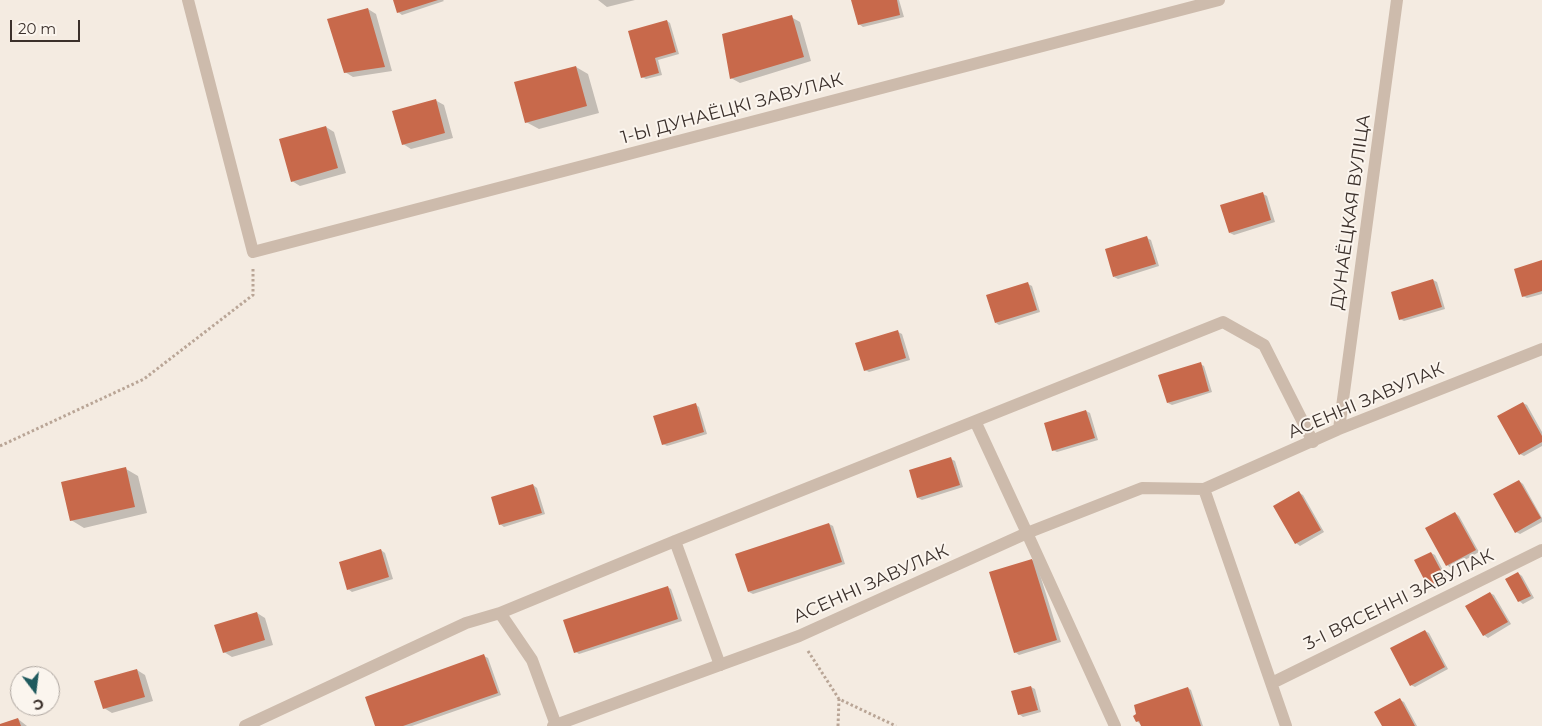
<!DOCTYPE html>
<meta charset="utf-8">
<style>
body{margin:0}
#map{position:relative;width:1542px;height:726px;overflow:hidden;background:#f4ebe1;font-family:Montserrat,sans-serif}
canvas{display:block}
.north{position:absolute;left:10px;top:666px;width:50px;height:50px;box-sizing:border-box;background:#fbf5ee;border:1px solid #aea6a0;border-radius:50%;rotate:165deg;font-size:14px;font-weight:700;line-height:20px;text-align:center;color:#3b302b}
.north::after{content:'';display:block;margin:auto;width:18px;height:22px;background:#1f5a5e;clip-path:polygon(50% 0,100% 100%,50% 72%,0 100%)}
.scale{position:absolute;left:10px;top:20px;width:70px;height:22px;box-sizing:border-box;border:2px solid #3b302b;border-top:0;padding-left:6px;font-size:15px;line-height:18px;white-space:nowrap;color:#3b302b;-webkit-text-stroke:4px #fbf5ee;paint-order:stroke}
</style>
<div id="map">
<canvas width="1542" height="726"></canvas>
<div class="north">С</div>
<div class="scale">20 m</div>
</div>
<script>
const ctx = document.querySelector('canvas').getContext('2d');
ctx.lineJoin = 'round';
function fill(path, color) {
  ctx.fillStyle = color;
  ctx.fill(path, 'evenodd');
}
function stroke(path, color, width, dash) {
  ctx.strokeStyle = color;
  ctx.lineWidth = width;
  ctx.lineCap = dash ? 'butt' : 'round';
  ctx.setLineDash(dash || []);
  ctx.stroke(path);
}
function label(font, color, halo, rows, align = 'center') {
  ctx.font = font + ' Montserrat,sans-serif';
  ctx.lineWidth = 4;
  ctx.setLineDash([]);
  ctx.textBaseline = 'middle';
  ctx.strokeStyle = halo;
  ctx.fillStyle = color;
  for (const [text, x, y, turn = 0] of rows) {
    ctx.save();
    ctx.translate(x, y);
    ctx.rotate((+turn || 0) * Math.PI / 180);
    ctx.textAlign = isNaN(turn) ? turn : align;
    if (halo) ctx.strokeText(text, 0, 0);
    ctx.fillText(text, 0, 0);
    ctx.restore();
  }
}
fill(new Path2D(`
 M394 0H443L444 1 402 15 398 12Z
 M598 0H635L607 7Z
 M853 0H899L904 17 863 27 859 24Z
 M368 9 376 14 392 71 353 77 345 72Z
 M791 17 800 22 811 61 740 83 731 78Z
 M667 21 670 23 679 54 658 60 662 75 646 79 642 77Z
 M576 67 588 74 599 113 539 129 526 122Z
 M435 100 444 105 453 138 411 149 403 144Z
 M326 127 334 132 346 173 300 186 292 181Z
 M1263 194 1267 196 1275 222 1234 235 1230 233Z
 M1147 238 1151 240 1159 266 1118 279 1114 277Z
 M1542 261V294L1527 298 1523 296Z
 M1433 280 1437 282 1445 309 1404 321 1400 319Z
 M1028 284 1032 286 1040 312 999 325 996 323Z
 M898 332 902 334 910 360 869 372 865 370Z
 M1200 364 1204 366 1212 392 1172 405 1168 403Z
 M1523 403 1527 405 1542 432V446L1524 456 1520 454Z
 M696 405 699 407 707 434 667 446 663 444Z
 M1086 411 1090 413 1098 440 1057 452 1053 450Z
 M951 459 955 461 963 487 922 500 918 498Z
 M126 469 138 476 147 513 84 528 71 520Z
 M1519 481 1523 484 1542 518V522L1520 534 1516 532Z
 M533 485 537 488 545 514 504 527 500 524Z
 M1299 493 1303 495 1324 532 1300 546 1296 543 1275 506Z
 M1455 513 1459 516 1479 552 1451 568 1447 565 1427 529Z
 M829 524 833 526 845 564 753 594 749 592Z
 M381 550 385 553 393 579 352 592 348 589Z
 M1431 553 1435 555 1448 580 1433 588 1429 586Z
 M1032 560 1036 562 1061 642 1019 655 1015 652Z
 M1518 573 1522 576 1534 598 1523 604 1519 601Z
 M667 587 671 589 682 621 579 654 576 652Z
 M1490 593 1494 595 1511 624 1488 638 1484 635 1467 606Z
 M257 613 265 618 273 645 232 657 224 652Z
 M1425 631 1429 633 1448 669 1415 687 1411 685Z
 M484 656 488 658 501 695 412 726H376Z
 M137 670 145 675 153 701 112 713 104 708Z
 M1031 687 1035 689 1041 712 1023 717 1019 714Z
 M1188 688 1191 690 1203 726H1142L1137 721Z
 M1400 700 1404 702 1417 726H1383Z
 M18 719 27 726H0V725Z`), '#0003');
fill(new Path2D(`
 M393 0H438L397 13Z
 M851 0H897L900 15 858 25Z
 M368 8 385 67 344 73 327 19Z
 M792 15 804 57 730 79 722 34Z
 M667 20 676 52 655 58 659 73 641 78 628 31Z
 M576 66 587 106 525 123 514 82Z
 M436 99 445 133 402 145 392 111Z
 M326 126 338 168 291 182 279 139Z
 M1263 192 1271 220 1229 233 1220 205Z
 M1147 236 1156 264 1113 277 1105 249Z
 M1542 260V291L1522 297 1514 269Z
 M1433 279 1442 307 1399 320 1391 292Z
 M1028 282 1037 310 995 323 986 295Z
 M898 330 906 358 864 371 855 343Z
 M1201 362 1209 391 1167 403 1158 375Z
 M1523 402 1542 436V442L1519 455 1497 416Z
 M696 403 704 432 662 445 653 416Z
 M1086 410 1095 438 1052 451 1044 423Z
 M951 457 960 485 917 498 909 470Z
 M126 467 135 507 70 521 61 482Z
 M1519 480 1541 518 1515 533 1493 494Z
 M533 484 542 513 499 525 491 497Z
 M1299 491 1321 530 1295 544 1273 506Z
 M1455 512 1476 550 1446 566 1425 528Z
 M829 523 842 562 748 592 735 554Z
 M381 549 389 577 347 590 339 562Z
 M1431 552 1445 578 1428 587 1414 560Z
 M1032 559 1057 640 1014 653 989 572Z
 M1518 572 1531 596 1518 602 1505 579Z
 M668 586 678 619 574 653 563 620Z
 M1490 592 1508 622 1483 636 1465 606Z
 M257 612 265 640 223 653 214 625Z
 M1425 630 1445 667 1410 686 1390 648Z
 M484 654 498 693 403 726H375L365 697Z
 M137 669 145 697 103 709 94 681Z
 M1031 686 1038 710 1018 715 1011 691Z
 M1188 687 1201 726H1141L1139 721 1136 722 1133 716 1136 714 1134 705Z
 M1400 698 1415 726H1382L1374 712Z
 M18 718 21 726H0V724Z`), '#c8694b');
stroke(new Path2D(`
 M0 446 144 379 253 295V269
 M808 651 839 699 896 726
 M838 726 839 699`), '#b9a596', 3, [2.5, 2.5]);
stroke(new Path2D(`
 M976 423 1027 533
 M675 541 720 665
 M500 613 532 660 556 725
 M245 726 466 623 500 613 675 541 1223 322 1264 345 1313 442`), '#cdbbac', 12);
stroke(new Path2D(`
 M188 0 253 252 1219 0
 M1339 429 1397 0
 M1204 489 1286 726
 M1027 533 1115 726
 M1272 683 1542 550
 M553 726 799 636 1027 533 1142 488 1204 489 1339 429 1542 349`), '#cdbbac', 12);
label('18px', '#3b302b', '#fbf5ee', [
 ["1-Ы ДУНАЁЦКІ ЗАВУЛАК",732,109,-15],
 ["ДУНАЁЦКАЯ ВУЛІЦА",1351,212,-82],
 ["АСЕННІ ЗАВУЛАК",1366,401,-23],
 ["АСЕННІ ЗАВУЛАК",871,584,-24],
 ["3-І ВЯСЕННІ ЗАВУЛАК",1399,600,-26]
]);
</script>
